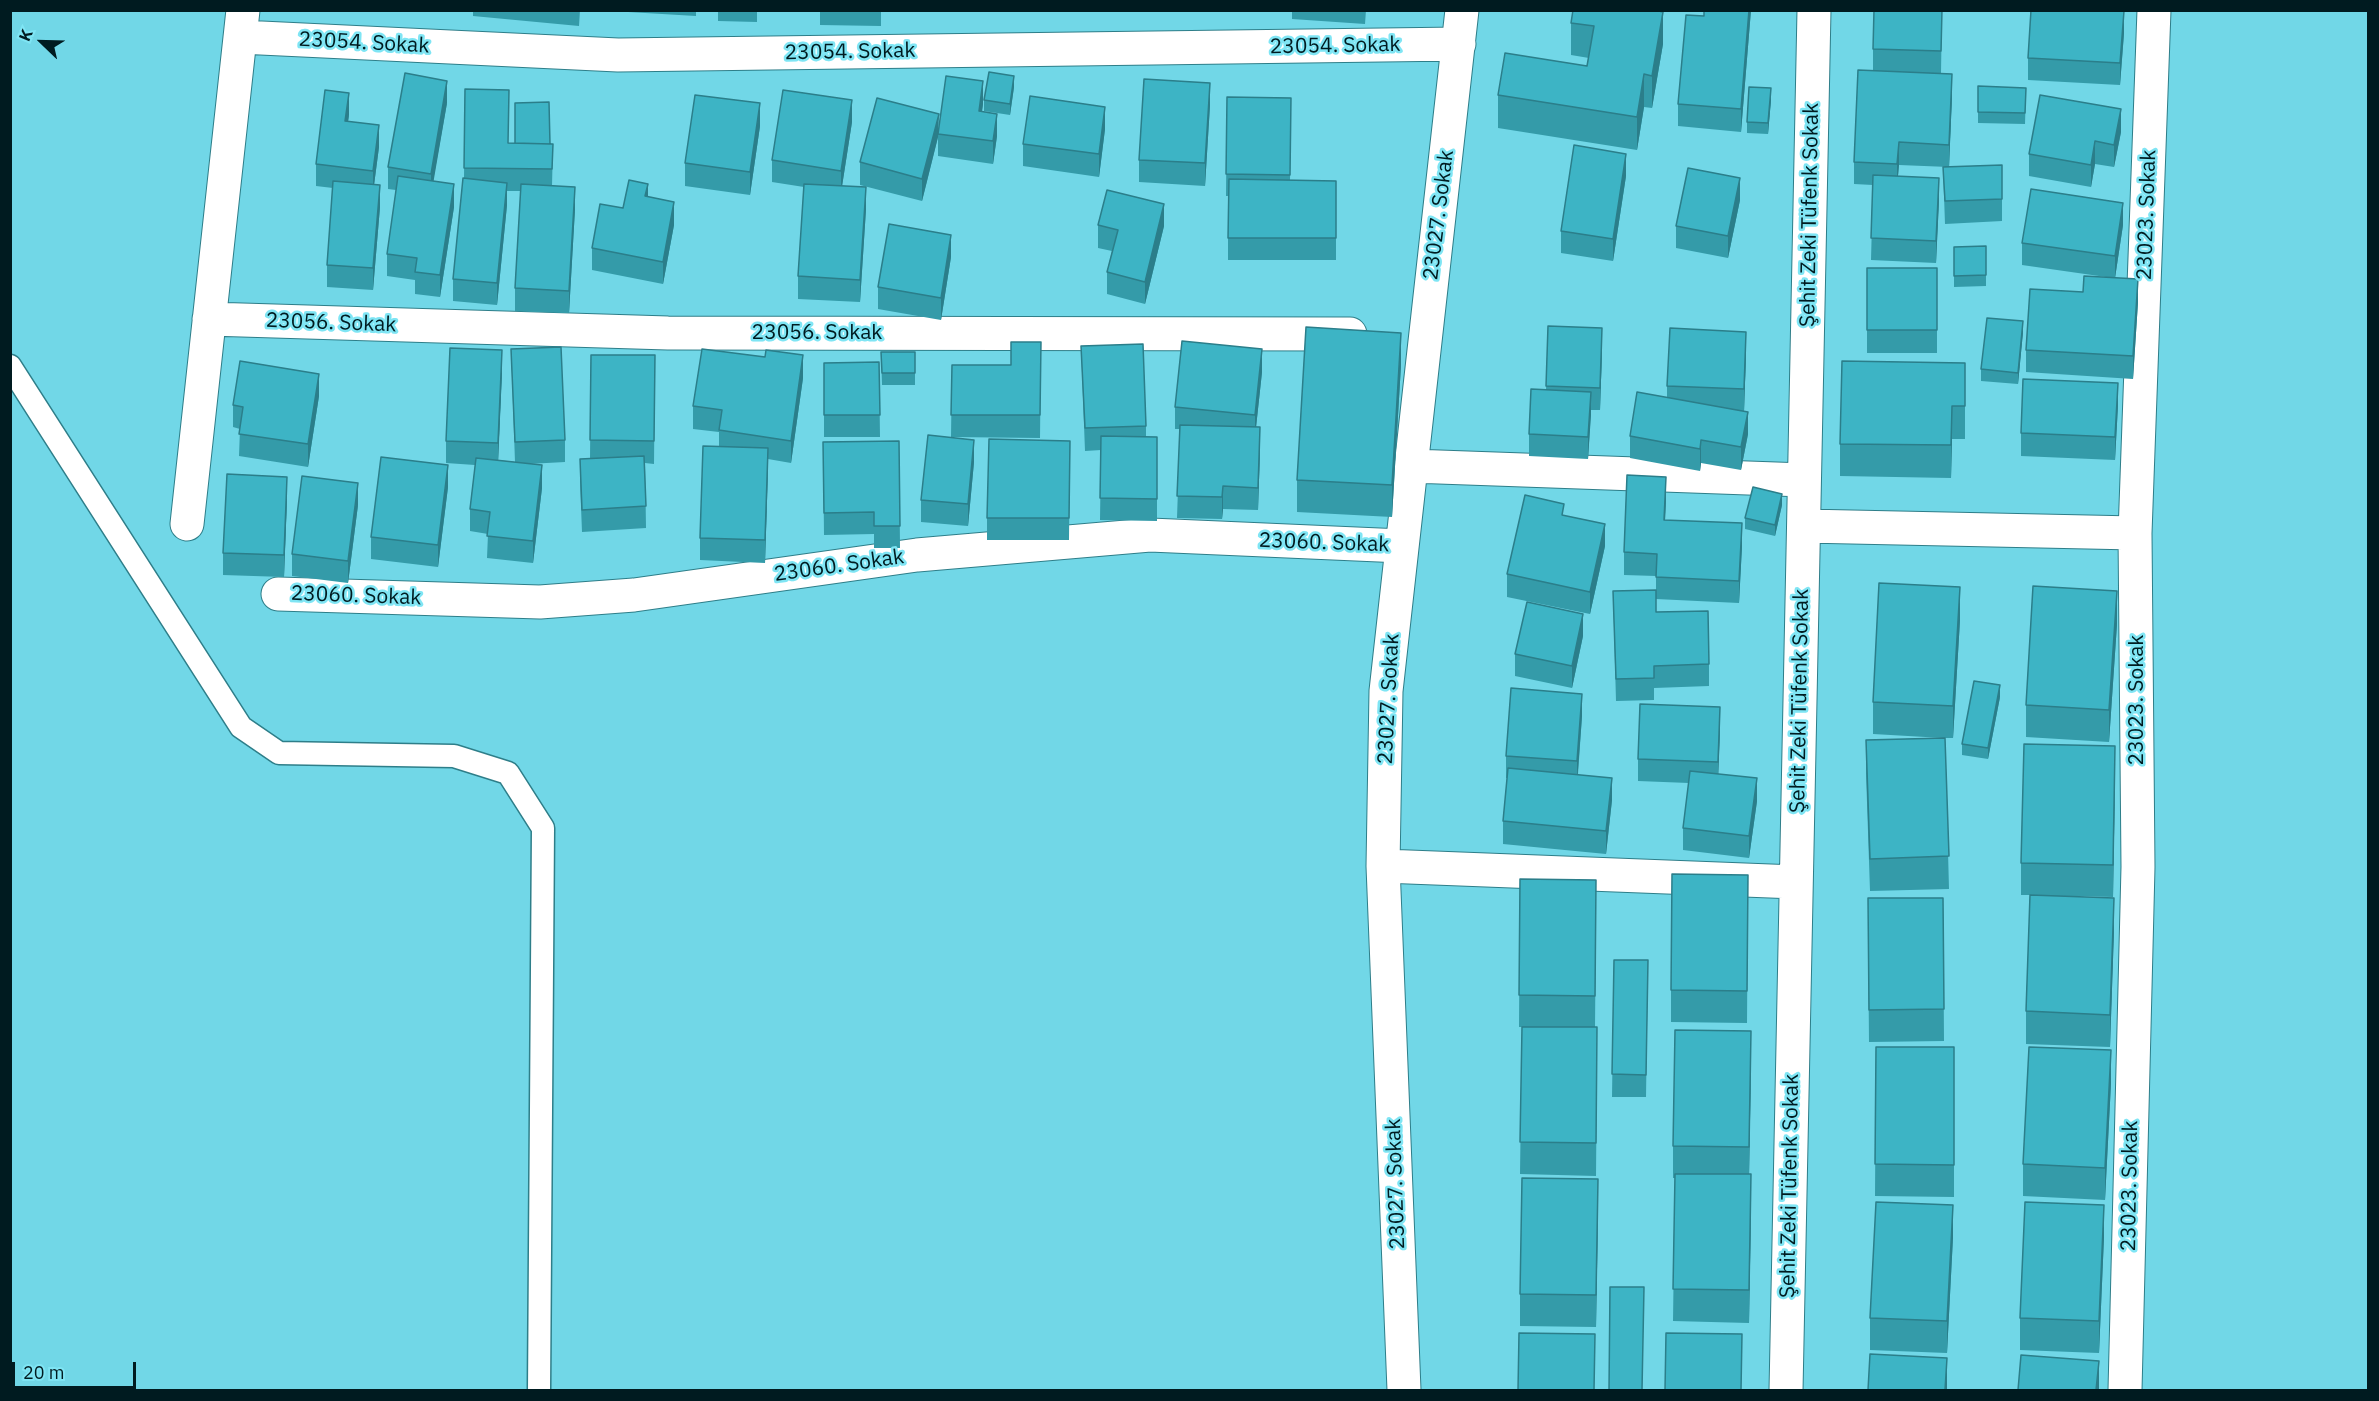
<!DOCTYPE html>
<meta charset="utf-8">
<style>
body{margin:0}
#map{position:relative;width:2379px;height:1401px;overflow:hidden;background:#71d7e7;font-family:"IBM Plex Sans",sans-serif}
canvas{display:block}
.frame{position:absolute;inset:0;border:12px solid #001b20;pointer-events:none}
.north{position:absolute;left:12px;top:12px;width:60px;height:60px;-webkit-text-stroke:4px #7fe5f4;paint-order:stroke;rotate:293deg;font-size:16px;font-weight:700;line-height:24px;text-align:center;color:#001b20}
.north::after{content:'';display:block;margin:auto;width:21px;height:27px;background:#001b20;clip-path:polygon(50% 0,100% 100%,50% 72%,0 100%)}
.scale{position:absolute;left:12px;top:1362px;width:124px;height:27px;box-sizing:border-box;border:3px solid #001b20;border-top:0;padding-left:8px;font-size:18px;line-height:21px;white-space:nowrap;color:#001b20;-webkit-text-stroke:4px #7fe5f4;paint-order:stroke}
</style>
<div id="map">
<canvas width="2379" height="1401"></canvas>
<div class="frame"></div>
<div class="north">K</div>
<div class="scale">20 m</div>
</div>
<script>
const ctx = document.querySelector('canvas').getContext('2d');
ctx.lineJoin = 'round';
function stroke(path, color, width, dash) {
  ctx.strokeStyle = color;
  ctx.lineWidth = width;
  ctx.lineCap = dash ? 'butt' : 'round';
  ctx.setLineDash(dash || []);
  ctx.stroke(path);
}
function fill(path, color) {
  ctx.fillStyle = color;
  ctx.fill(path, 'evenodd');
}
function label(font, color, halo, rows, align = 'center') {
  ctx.font = font + ' "IBM Plex Sans",sans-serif';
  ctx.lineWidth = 5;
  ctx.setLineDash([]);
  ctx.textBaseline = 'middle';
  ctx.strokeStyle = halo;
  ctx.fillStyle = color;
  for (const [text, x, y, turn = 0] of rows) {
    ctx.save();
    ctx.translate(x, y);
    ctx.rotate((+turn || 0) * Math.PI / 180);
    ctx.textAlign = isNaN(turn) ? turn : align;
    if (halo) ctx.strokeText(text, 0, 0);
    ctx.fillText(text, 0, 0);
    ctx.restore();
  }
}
const lane = new Path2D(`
 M10 366 241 727 279 753 454 756 508 773 543 828 539 1390`);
const street = new Path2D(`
 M240 37 618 55 1459 44
 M209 319 668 333 1350 334
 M1411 466 1804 480
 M187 524 243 10
 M1804 526 2135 533
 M278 594 540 602 634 595 917 555 1150 535 1402 546
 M1383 866 1796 882
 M1404 1390 1383 866 1386 691 1462 10
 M1786 1390 1814 10
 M2125 1390 2138 867 2135 533 2154 10`);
stroke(lane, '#2e7e89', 25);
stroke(street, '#2e7e89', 35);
stroke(lane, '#fff', 22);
stroke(street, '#fff', 33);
fill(new Path2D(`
 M473 10H580L579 26 473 16Z
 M628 10H696V16L628 12Z
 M718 10H757V22L718 21Z
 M820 10H881V26L820 25Z
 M1292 10H1366L1365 24 1292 19Z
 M1573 10 1663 44 1652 108 1644 107 1637 150 1498 128V95L1587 66 1589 58 1571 55V23Z
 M1751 10 1741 132 1678 126V104L1704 16Z
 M1942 10 1941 73 1952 96 1949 167 1899 165 1898 176 1939 200 1936 263 1871 260 1873 185 1854 184V162L1873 70V49Z
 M2124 33 2120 85 2028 80V58Z
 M1978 86 2026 88 2025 124 1978 123Z
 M1014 87 1010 115 984 111V100Z
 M465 89 508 143 553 144 552 186 575 209 569 313 515 311V288L521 191H507V205L497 305 453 301V279L464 178Z
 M1227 97 1291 98 1290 180 1336 181V260H1228V196H1226Z
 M1771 100 1768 134 1747 133V122Z
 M447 103 433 181 454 207 440 297 415 294V280L387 276V254L396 190 388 189V167Z
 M983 104 982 111 997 136 993 164 938 156V137L922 201 860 185V162L939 132Z
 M1210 105 1205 186 1139 182V160Z
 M349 115 348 121 379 147 374 185 380 207 373 290 327 287V265L333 188 316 186V164Z
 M852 122 842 186 866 209 860 302 798 299V276L804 187 772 182V160Z
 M760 126 750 195 685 186V163Z
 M1105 129 1099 177 1023 166V144Z
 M2121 132 2114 167 2095 164 2091 187 2029 176V154Z
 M2002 165V221L1945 224 1943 167Z
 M1626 176 1613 261 1561 253V231Z
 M648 197 674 225 663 284 592 270V248L623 208Z
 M1740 200 1728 258 1676 248V226Z
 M1098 225 1164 226 1145 304 1107 294V272L1112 251 1098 248Z
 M2123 225 2115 278 2138 302 2133 379 2026 372V350L2113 278 2022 265V243Z
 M1986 246V286L1954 287V247Z
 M951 257 941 320 878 309V287Z
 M1867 268H1937V353H1867Z
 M1548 326 1602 350 1600 410H1591L1588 459 1529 456V434L1546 390Z
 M2023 332 2018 384 1981 381V369Z
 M1041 342 1040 438 951 437 952 365H1011Z
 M1081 346 1146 426V437H1157V521L1100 520 1101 450 1085 451Z
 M511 349 565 440V462L528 464 542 488 533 563 487 558 488 534 470 531V509L475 465 446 463V441L502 372 498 460 515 462Z
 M881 352H915V385H882Z
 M1746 354 1744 411 1748 434 1741 470 1701 463 1700 471 1630 458V436L1667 397V386Z
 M591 355H655L654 464 645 463 646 528 582 532 580 481V459H590Z
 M879 362 880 437H824V363Z
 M1965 363V439H1952L1951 478 1840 476V444Z
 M1401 365 1392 517 1297 512V480Z
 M1262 372 1256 427 1260 449 1258 510 1223 509 1222 519 1177 518 1180 429H1175V407Z
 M803 378 791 463 768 459 765 563 700 560V538L719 447V432L693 429V406Z
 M319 396 308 467 239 456 240 429 233 427V405Z
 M2118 405 2115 460 2021 456V433Z
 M899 441 900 548H874V534L824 535 823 442Z
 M1070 441 1069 540H987V518Z
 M974 462 968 526 921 522V500Z
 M448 487 438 567 371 559V537Z
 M287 499 284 577 223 575V553Z
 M1666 499 1665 520 1742 546 1739 603 1656 599V612L1709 664V686L1654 688V700L1616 701 1613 591 1656 594V576L1624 575V552Z
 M358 505 348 583 292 576V554Z
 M1782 505 1775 536 1745 529V518Z
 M1564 515 1605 546 1590 614 1507 597V574Z
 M1960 620 1953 738H1945L1949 889 1870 891 1866 773V740L1943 738 1873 734V702Z
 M2117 624 2109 742 2026 737V705Z
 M1583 636 1572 688 1515 676V654Z
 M2000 697 1988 759 1962 755V744Z
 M1582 716 1578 774 1612 800 1606 854 1503 844V821L1507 778H1506V756Z
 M1720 729 1718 774 1757 801 1749 858 1683 850V828L1689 783 1638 781V759Z
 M2115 778 2113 897 2078 896 2114 930 2110 1047 2026 1044V1011L2030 895H2021V863Z
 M1748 875 1747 1023 1671 1022V990Z
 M1520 879 1596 912 1595 1027 1597 1059 1596 1176 1520 1174 1522 1027H1519Z
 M1943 898 1944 1041 1869 1042 1868 931Z
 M1614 960H1648L1646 1097H1612Z
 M1876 1047H1954V1197L1875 1196Z
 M1751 1063 1749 1174 1751 1207 1749 1323 1673 1321 1675 1178H1673V1146Z
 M2111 1083 2105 1200 2023 1196V1164Z
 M1598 1212 1596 1327 1520 1326V1294Z
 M1953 1237 1947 1353 1870 1350V1318Z
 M2104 1237 2099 1353 2020 1350V1318Z`), '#349ba9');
fill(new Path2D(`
 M1749 10H1751L1741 132V109Z
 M2124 11V33L2120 85V63Z
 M1663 12V44L1652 108V76Z
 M1644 74V107L1637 150V117Z
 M1952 74V96L1949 167V145Z
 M1014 76V87L1010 115V104Z
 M447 81V103L431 196V174Z
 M983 81V104L979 133V111Z
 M1210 83V105L1205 186V163Z
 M1771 88V100L1768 134V123Z
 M349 93V115L345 143V121Z
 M852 100V122L841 193V171Z
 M760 103V126L750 195V172Z
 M1105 107V129L1099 177V154Z
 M2121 109V132L2114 167V145Z
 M939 114 938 137 922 201V179Z
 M997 114V136L993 164V141Z
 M379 125V147L373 193V171Z
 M2095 141V164L2091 187V165Z
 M1899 142V165L1897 186V164Z
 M1626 154V176L1613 261V239Z
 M1740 178V200L1728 258V236Z
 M1939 178V200L1936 263V241Z
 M507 183V205L497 305V283Z
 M454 184V207L440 297V275Z
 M648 184V206L645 196Z
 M380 185V207L373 290V268Z
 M575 187V209L569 313V291Z
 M866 187V209L860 302V280Z
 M674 202V225L663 284V262Z
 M2123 203V225L2115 278V256Z
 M1164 204V226L1145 304V282Z
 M951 235V257L941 320V298Z
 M2138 279V302L2133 379V356Z
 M2023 321V332L2018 384V373Z
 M1602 328V350L1600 410V388Z
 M1746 332V354L1744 412V389Z
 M1401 333V365L1392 517V485Z
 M1262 349V372L1255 437V415Z
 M502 350V372L498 465V443Z
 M803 355V378L791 463V441Z
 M319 374V396L308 467V444Z
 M2118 383V405L2115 460V437Z
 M1591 392V415L1588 459V437Z
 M1952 406V439L1951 478V445Z
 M1748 412V434L1741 470V447Z
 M1260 427V449L1258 510V488Z
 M974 440V462L968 526V504Z
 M1701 440V463L1700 471V449Z
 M768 448V470L765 563V540Z
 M448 465V487L438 567V545Z
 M542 465V488L533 563V541Z
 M287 477V499L284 577V555Z
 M1666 477V499L1664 542V520Z
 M358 483V505L348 583V561Z
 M1223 486V509L1222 519V497Z
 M1782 494V505L1775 536V525Z
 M1742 523V546L1739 603V581Z
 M1605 524V546L1590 614V592Z
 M1960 587V620L1953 738V706Z
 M2117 591V624L2109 742V710Z
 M1583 614V636L1572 688V666Z
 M2000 685V697L1988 759V748Z
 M1582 694V716L1577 783V761Z
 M1720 707V729L1718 784V762Z
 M2115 746V778L2113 897V865Z
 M1612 778V800L1606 854V831Z
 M1757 778V801L1749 858V836Z
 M2114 898V930L2110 1047V1015Z
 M1751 1031V1063L1749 1179V1147Z
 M2111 1050V1083L2105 1200V1168Z
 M1751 1174V1207L1749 1323V1290Z
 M1598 1179V1212L1596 1327V1295Z
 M1953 1205V1237L1947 1353V1321Z
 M2104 1205V1237L2099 1353V1321Z
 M1947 1358V1390H1945Z
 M2099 1361V1390H2096Z`), '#2b7e8a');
const building = new Path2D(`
 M1573 10H1654L1663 12 1652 76 1644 74 1637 117 1498 95 1505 53 1587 66 1594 26 1571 23Z
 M1704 10H1749L1741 109 1678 104 1686 15 1704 16Z
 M1874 10H1942L1941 51 1873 49Z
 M2031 10 2124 11 2120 63 2028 58Z
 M1858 70 1952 74 1949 145 1899 142 1897 164 1854 162Z
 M989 72 1014 76 1010 104 984 100Z
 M405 73 447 81 431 174 388 167Z
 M946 76 983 81 979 111 997 114 993 141 938 134Z
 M1144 79 1210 83 1205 163 1139 160Z
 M1978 86 2026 88 2025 113 1978 112Z
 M1749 87 1771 88 1768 123 1747 122Z
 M465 89 509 90 508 143 553 144 552 169 464 168Z
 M325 90 349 93 345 121 379 125 373 171 316 164Z
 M783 90 852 100 841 171 772 160Z
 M695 95 760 103 750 172 685 163Z
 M2040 95 2121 109 2114 145 2095 141 2091 165 2029 154Z
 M1030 96 1105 107 1099 154 1023 144Z
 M1227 97 1291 98 1290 175 1226 174Z
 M877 98 939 114 922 179 860 162Z
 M549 102 550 144 515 143V103Z
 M1574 145 1626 154 1613 239 1561 231Z
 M2002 165V199L1945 201 1943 167Z
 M1688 168 1740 178 1728 236 1676 226Z
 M1873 175 1939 178 1936 241 1871 238Z
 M398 176 454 184 440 275 415 272 417 258 387 254Z
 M463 178 507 183 497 283 453 279Z
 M1229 179 1336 181V238H1228Z
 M629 180 648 184 645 196 674 202 663 262 592 248 600 204 623 208Z
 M333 181 380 185 373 268 327 265Z
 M521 184 575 187 569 291 515 288Z
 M804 184 866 187 860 280 798 276Z
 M2031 189 2123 203 2115 256 2022 243Z
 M1107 190 1164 204 1145 282 1107 272 1118 230 1098 225Z
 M889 224 951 235 941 298 878 287Z
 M1986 246V275L1954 276V247Z
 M1867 268H1937V330H1867Z
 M2084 276 2138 279 2133 356 2026 350 2030 289 2083 292Z
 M1987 318 2023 321 2018 373 1981 369Z
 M1548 326 1602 328 1600 388 1546 386Z
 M1306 327 1401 333 1392 485 1297 480Z
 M1670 328 1746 332 1744 389 1667 386Z
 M1182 341 1262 349 1255 415 1175 407Z
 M1011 342H1041L1040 415H951L952 365H1011Z
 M1143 344 1146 426 1085 428 1081 346Z
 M561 347 565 440 515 442 511 349Z
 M450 348 502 350 498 443 446 441Z
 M702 349 765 357 766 350 803 355 791 441 719 430 722 410 693 406Z
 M881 352H915V373H882Z
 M591 355H655L654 441 590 440Z
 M240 361 319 374 308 444 239 434 243 407 233 405Z
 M1842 361 1965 363V406H1952L1951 445 1840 444Z
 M879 362 880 415H824V363Z
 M2023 379 2118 383 2115 437 2021 433Z
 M1531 389 1591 392 1588 437 1529 434Z
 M1637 392 1748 412 1741 447 1701 440 1700 449 1630 436Z
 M1180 425 1260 427 1258 488 1223 486 1222 497 1177 496Z
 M928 435 974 440 968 504 921 500Z
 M1101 436 1157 437V499L1100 498Z
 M989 439 1070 441 1069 518H987Z
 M899 441 900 526H874V512L824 513 823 442Z
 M703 446 768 448 765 540 700 538Z
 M644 456 646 506 582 510 580 459Z
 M381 457 448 465 438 545 371 537Z
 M476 458 542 465 533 541 487 536 490 512 470 509Z
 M227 474 287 477 284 555 223 553Z
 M1627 475 1666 477 1664 520 1742 523 1739 581 1656 577 1657 554 1624 552Z
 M302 476 358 483 348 561 292 554Z
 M1753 487 1782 494 1775 525 1745 518Z
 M1525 495 1564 504 1562 515 1605 524 1590 592 1507 574Z
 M1879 583 1960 587 1953 706 1873 702Z
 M2033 586 2117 591 2109 710 2026 705Z
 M1656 590V612L1708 611 1709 664 1654 666V678L1616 679 1613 591Z
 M1527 602 1583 614 1572 666 1515 654Z
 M1974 681 2000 685 1988 748 1962 744Z
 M1511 688 1582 694 1577 761 1506 756Z
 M1640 704 1720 707 1718 762 1638 759Z
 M1945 738 1949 856 1870 859 1866 740Z
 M2024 744 2115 746 2113 865 2021 863Z
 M1508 768 1612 778 1606 831 1503 821Z
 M1690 771 1757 778 1749 836 1683 828Z
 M1672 874 1748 875 1747 991 1671 990Z
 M1520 879 1596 880 1595 996 1519 995Z
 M2030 895 2114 898 2110 1015 2026 1011Z
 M1868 898H1943L1944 1009 1869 1010Z
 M1614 960H1648L1646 1075 1612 1074Z
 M1522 1027H1597L1596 1143 1520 1142Z
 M1675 1030 1751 1031 1749 1147 1673 1146Z
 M1876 1047H1954V1165L1875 1164Z
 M2029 1047 2111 1050 2105 1168 2023 1164Z
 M1675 1174H1751L1749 1290 1673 1289Z
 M1522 1178 1598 1179 1596 1295 1520 1294Z
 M1876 1202 1953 1205 1947 1321 1870 1318Z
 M2025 1202 2104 1205 2099 1321 2020 1318Z
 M1610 1287H1644L1642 1390H1609Z
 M1519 1333 1595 1334 1594 1390H1518Z
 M1666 1333 1742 1334 1741 1390H1665Z
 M1870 1354 1947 1358 1945 1390H1868Z
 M2021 1355 2099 1361 2096 1390H2018Z`);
fill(building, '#3db4c5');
stroke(building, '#2b7e8a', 1.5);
label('21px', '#001b20', '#7fe5f4', [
 ["23054. Sokak",364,43,3],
 ["23054. Sokak",1335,46,-1],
 ["23054. Sokak",850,52,-1],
 ["23027. Sokak",1439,215,-83],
 ["Şehit Zeki Tüfenk Sokak",1810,215,-89],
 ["23023. Sokak",2147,215,-88],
 ["23056. Sokak",331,323,2],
 ["23056. Sokak",817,333],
 ["23060. Sokak",1324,543,2],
 ["23060. Sokak",839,566,-8],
 ["23060. Sokak",356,596,2],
 ["23027. Sokak",1389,699,-87],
 ["23023. Sokak",2137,700,-90],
 ["Şehit Zeki Tüfenk Sokak",1800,701,-89],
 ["23027. Sokak",1396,1184,-92],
 ["Şehit Zeki Tüfenk Sokak",1790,1186,-89],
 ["23023. Sokak",2130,1186,-89]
]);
</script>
